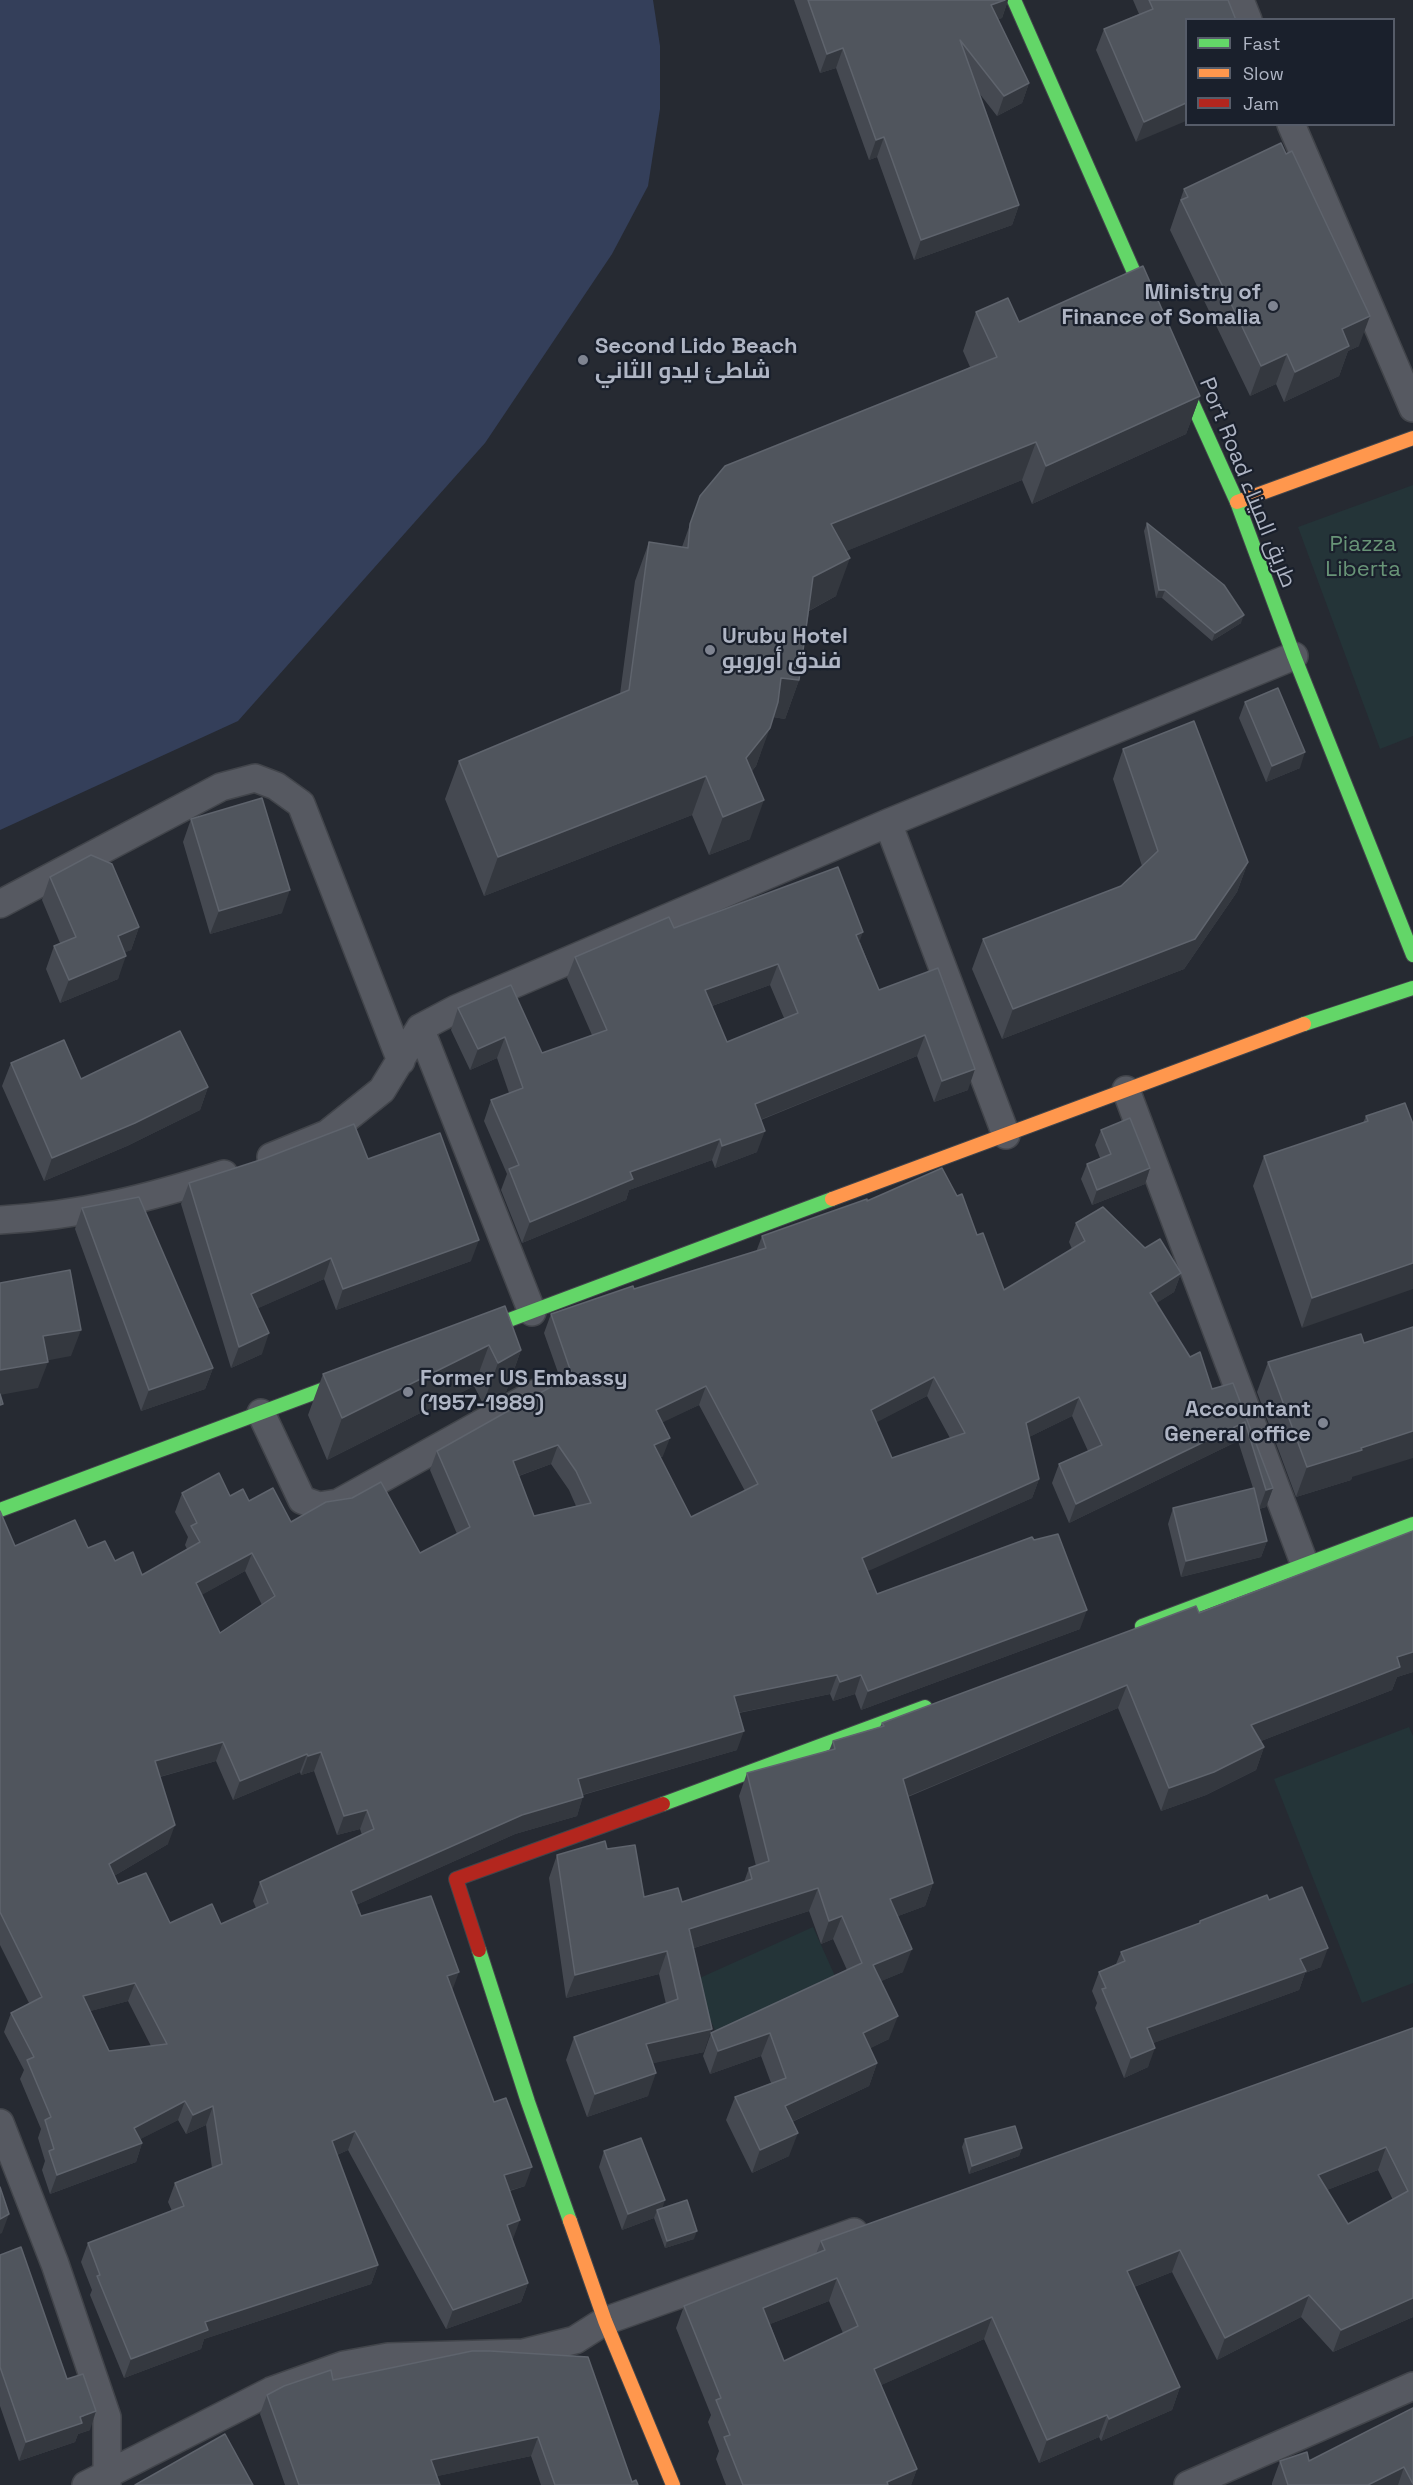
<!DOCTYPE html>
<meta charset="utf-8">
<style>
body{margin:0}
#map{position:relative;width:1413px;height:2485px;overflow:hidden;background:#262a32;font-family:"Space Grotesk",sans-serif}
canvas{display:block}
.legend{position:absolute;left:1185px;top:18px;width:210px;height:108px;box-sizing:border-box;background:#1a202c;border:2px solid #565c69;margin:0;padding:8px 10px;list-style:none;font-size:18px;color:#afb5c4}
.legend li{display:flex;align-items:center;gap:12px;height:30px}
.legend b{width:30px;border:2px solid #565c69}
</style>
<div id="map">
<canvas width="1413" height="2485"></canvas>
<ul class="legend">
<li><b style="height:8px;background:#63d668"></b>Fast</li>
<li><b style="height:8px;background:#ff974d"></b>Slow</li>
<li><b style="height:8px;background:#b3261e"></b>Jam</li>
</ul>
</div>
<script>
const ctx = document.querySelector('canvas').getContext('2d');
ctx.lineJoin = 'round';
function fill(path, color) {
  ctx.fillStyle = color;
  ctx.fill(path, 'evenodd');
}
function stroke(path, color, width, dash) {
  ctx.strokeStyle = color;
  ctx.lineWidth = width;
  ctx.lineCap = dash ? 'butt' : 'round';
  ctx.setLineDash(dash || []);
  ctx.stroke(path);
}
function label(font, color, halo, rows, align = 'center') {
  ctx.font = font + ' "Space Grotesk",Cairo,sans-serif';
  ctx.lineWidth = 4.5;
  ctx.setLineDash([]);
  ctx.textBaseline = 'middle';
  ctx.strokeStyle = halo;
  ctx.fillStyle = color;
  for (const [text, x, y, turn = 0] of rows) {
    ctx.save();
    ctx.translate(x, y);
    ctx.rotate((+turn || 0) * Math.PI / 180);
    ctx.textAlign = isNaN(turn) ? turn : align;
    if (halo) ctx.strokeText(text, 0, 0);
    ctx.fillText(text, 0, 0);
    ctx.restore();
  }
}
fill(new Path2D(`
 M1413 485V736L1380 749 1298 527Z
 M1409 1727 1413 1736V1983L1362 2003 1274 1779Z
 M813 1927 839 1985 719 2039 693 1981Z`), '#243438');
fill(new Path2D(`
 M0 0H653L660 46V109L648 186 612 254 485 443 238 721 0 830Z`), '#343f5a');
const street = new Path2D(`
 M1240 0 1248 20
 M1291 124 1413 408
 M888 823 1006 1135
 M0 904 221 787 255 778 276 786 301 804 401 1061
 M420 1028 532 1312
 M1126 1090 1305 1565
 M271 1157 327 1134 382 1090 420 1028 456 1009 888 823 1294 656
 M0 1220C79 1216 149 1198 224 1174
 M261 1413 302 1500 319 1506 338 1503 536 1393
 M0 2123 55 2264 107 2417V2485
 M86 2485 271 2391 344 2365 388 2357 523 2353 575 2340 605 2321 854 2232
 M1188 2485 1413 2386`);
const fast = new Path2D(`
 M1014 0 1151 311
 M1177 369 1237 502 1294 656 1413 955
 M1304 1024 1413 988
 M469 1335 832 1199
 M0 1510 359 1376
 M1142 1626 1413 1524
 M663 1804 925 1707
 M479 1950 528 2102 570 2221`);
const slow = new Path2D(`
 M1237 502 1413 438
 M832 1199 1304 1024
 M570 2221 605 2321 673 2485`);
const jam = new Path2D(`
 M479 1950 456 1879 663 1804`);
stroke(street, '#42454b', 30);
stroke(fast, '#42454b', 16);
stroke(slow, '#42454b', 16);
stroke(jam, '#42454b', 16);
stroke(street, '#565961', 27);
stroke(fast, '#63d668', 14);
stroke(slow, '#ff974d', 14);
stroke(jam, '#b3261e', 14);
fill(new Path2D(`
 M794 0H1008L1002 18 998 19 1029 83 1022 103 997 116 979 93 1019 205 1012 225 914 260 877 157 869 160 836 68 820 73Z
 M1133 0H1228L1136 142 1096 50 1104 29 1139 14Z
 M1184 189 1359 346 1348 351 1339 376 1284 402 1276 384 1250 396 1170 230Z
 M976 312 1019 322 1200 396 1186 434 1032 504 1022 480 846 551 836 596 809 611 799 680 785 719 773 717 756 766 752 771 750 839 709 855 692 815 484 896 445 799 459 761 620 694 635 581 649 542 682 547 700 496 970 367 963 351Z
 M1147 523 1241 623 1212 641 1162 598H1156L1144 531Z
 M1245 702 1300 768 1266 782 1239 718Z
 M1123 749 1248 862 1237 892 1184 969 1002 1039 972 969 983 939 1121 886 1142 866 1113 779Z
 M191 819 282 913 210 934 183 842Z
 M50 877 139 927 131 950 125 952 118 979 60 1003 46 969 54 946 60 943 42 900Z
 M674 928 860 942 879 990 938 968 968 1090 934 1102 917 1056 761 1120 757 1152 715 1168 712 1160 629 1190 626 1200 522 1243 501 1190 507 1174 484 1121 491 1100 509 1093 497 1058 470 1070 451 1030 458 1008 542 1053 592 1035 567 978 575 957ZM770 985 784 1018 727 1042 712 1006Z
 M11 1063 81 1079 208 1087 200 1110 127 1146 44 1181 2 1086Z
 M1366 1116 1413 1124 1302 1328 1253 1186 1264 1156 1363 1123Z
 M1101 1130 1150 1168 1145 1184 1092 1205 1081 1179 1087 1164 1100 1158 1095 1145Z
 M368 1159 471 1261 336 1310 324 1279 258 1308 262 1354 231 1368 181 1204 189 1183Z
 M867 1201 977 1235 1004 1290 1072 1249 1069 1242 1076 1223 1145 1248 1181 1273 1174 1292 1156 1303 1190 1357 1212 1389 1233 1383 1273 1488 1266 1507 1259 1509 1267 1541 1261 1557 1181 1577 1168 1524 1173 1508 1253 1488 1238 1441 1069 1523 1052 1483 1059 1464 1088 1451 1072 1416 1029 1437 1039 1479 1032 1498 867 1571 877 1594 1080 1629 861 1710 855 1694 833 1701 830 1694 739 1713 737 1750 583 1795 577 1816 515 1834 356 1905 361 1916 452 1989 525 2186 510 2191 512 2239 528 2283 521 2302 446 2329 348 2150 337 2155 378 2265 371 2284 204 2339 201 2349 124 2378 90 2295 92 2290 81 2262 88 2243 172 2211 168 2202 175 2183 212 2168 206 2125 186 2134 178 2120 140 2139 142 2143 136 2162 50 2194 42 2170 45 2161 38 2138 41 2129 20 2079 24 2070 4 2032 11 2013 29 2003 0 1945V1511L15 1546 88 1548 142 1575 187 1549 185 1545 188 1537 175 1512 182 1493 230 1496 249 1501 291 1522 420 1553 457 1534 430 1470 437 1451 561 1381 544 1333 551 1314 756 1252 762 1236ZM927 1396 950 1438 892 1458 876 1422ZM699 1405 745 1491 691 1517 660 1458 663 1456 662 1422ZM551 1464 569 1490 576 1506 534 1516 519 1476ZM245 1571 262 1605 220 1633 201 1595ZM216 1761 233 1800 300 1772 301 1775 314 1771 337 1835 360 1829 362 1835 260 1882 253 1901 256 1908 221 1924 170 1923 118 1884 114 1876 168 1844 160 1777ZM128 2001 151 2046 109 2051 90 2011Z
 M82 1208 213 1368 205 1389 141 1411 75 1229Z
 M505 1306 521 1350 506 1392 483 1404 474 1386 327 1460 308 1415 323 1374Z
 M1268 1362 1352 1477 1351 1480 1296 1497 1257 1392Z
 M1413 1531V1672L1397 1677 1392 1690 1261 1741 1264 1747 1256 1770 1206 1795 1161 1811 1118 1708 908 1797 933 1883 925 1906 898 1916 903 1972 881 1981 889 2039 870 2048 877 2063 869 2086 792 2122 789 2156 752 2173 726 2120 735 2097 771 2083 761 2056 710 2074 703 2056 711 2033 847 1970 833 1939 821 1944 809 1911 694 1948 704 2052 653 2063 648 2096 587 2117 566 2060 574 2037 666 2004 659 1974 566 1998 549 1878 557 1855 607 1849 644 1897 682 1902 744 1882 749 1868 756 1866 739 1796 747 1773 829 1751 833 1741 880 1727 882 1723 1199 1613Z
 M1269 1900 1321 1967 1305 1973 1299 1990 1153 2043 1148 2067 1124 2078 1095 2008 1097 2003 1092 1991 1099 1972 1116 1964 1121 1952 1198 1924 1200 1921Z
 M1413 2028V2317L1333 2352 1301 2317 1217 2360 1172 2272 1134 2287 1180 2387 1172 2410 1101 2441 1099 2437 1039 2463 984 2339 881 2385 917 2469 911 2485H726L716 2459 719 2451 708 2422 711 2415 676 2328 684 2306 816 2254 821 2241ZM1378 2170 1393 2200 1348 2224 1327 2190ZM829 2301 843 2333 784 2361 770 2324Z
 M965 2139 1022 2148 1019 2156 969 2174 962 2147Z
 M604 2151 662 2209 694 2239 665 2248 654 2218 622 2230 599 2167Z
 M0 2255 67 2379 90 2430 78 2434 75 2442 19 2461 0 2406Z
 M472 2351 632 2482 638 2485H541L531 2456 437 2476 440 2485H285L260 2414 267 2395 333 2380Z
 M1413 2408V2485H1272V2483L1280 2461H1309Z`), '#454951');
fill(new Path2D(`
 M1005 0H1008L1002 18 984 25 991 5Z
 M843 48 836 68 820 73 827 54Z
 M1029 83 1022 103 997 116 1004 96Z
 M1186 103V121L1136 142 1144 122Z
 M884 137 877 157 869 160 876 140Z
 M1019 205 1012 225 914 260 921 240Z
 M1370 316 1359 346 1348 351 1339 376 1284 402 1295 372 1342 329Z
 M1287 354 1276 384 1250 396 1261 366Z
 M1200 396 1186 434 1032 504 1046 466Z
 M1036 442 1022 480 817 563 831 524Z
 M850 558 836 596 799 616 813 577Z
 M1159 590H1165L1162 598H1156Z
 M1244 615 1241 623 1212 641 1215 633Z
 M781 678 799 680 785 719 767 716Z
 M770 728 756 766 732 796 746 758Z
 M1305 752 1300 768 1266 782 1272 766Z
 M706 776 692 815 484 896 498 857Z
 M764 800 750 839 709 855 723 817Z
 M1248 862 1237 892 1184 969 1002 1039 1013 1009Z
 M290 890 282 913 210 934 219 911Z
 M139 927 131 950 109 959 118 936Z
 M863 932 855 954 856 935Z
 M126 956 118 979 60 1003 69 980Z
 M778 964 770 985 698 1011 705 990Z
 M925 1035 917 1056 747 1125 755 1104Z
 M505 1037 497 1058 470 1070 478 1049Z
 M975 1069 968 1090 934 1102 942 1081Z
 M208 1087 200 1110 127 1146 44 1181 52 1158Z
 M765 1131 757 1152 715 1168 722 1146Z
 M720 1139 712 1160 629 1190 626 1200 522 1243 530 1222 630 1172Z
 M1150 1168 1145 1184 1092 1205 1097 1190Z
 M479 1240 471 1261 336 1310 343 1289Z
 M331 1258 324 1279 243 1315 251 1294Z
 M1413 1263V1289L1302 1328 1312 1298Z
 M1181 1273 1174 1292 1143 1312 1150 1293Z
 M81 1330 71 1356 34 1363 43 1336Z
 M269 1333 262 1354 231 1368 239 1347Z
 M489 1345 474 1386 327 1460 342 1418Z
 M521 1350 506 1392 483 1404 498 1363Z
 M48 1362 38 1388 0 1395V1370Z
 M213 1368 205 1389 141 1411 149 1390Z
 M934 1377 927 1396 864 1429 871 1410Z
 M706 1386 699 1405 649 1429 656 1410Z
 M1079 1397 1072 1416 1019 1442 1026 1423Z
 M1245 1422 1238 1441 1069 1523 1076 1504Z
 M1413 1431V1458L1352 1477 1351 1480 1296 1497 1307 1467 1361 1448Z
 M670 1438 663 1456 647 1464 654 1445Z
 M558 1445 551 1464 507 1480 513 1461Z
 M1039 1479 1032 1498 855 1577 862 1558Z
 M1273 1488 1266 1507 1259 1509 1266 1490Z
 M1267 1541 1261 1557 1181 1577 1186 1561Z
 M252 1553 245 1571 189 1602 196 1583Z
 M1087 1610 1080 1629 861 1710 868 1691Z
 M1413 1652V1672L1397 1677 1392 1690 1243 1748 1251 1725 1397 1657Z
 M837 1675 830 1694 727 1715 734 1696Z
 M861 1675 855 1694 833 1701 840 1682Z
 M1127 1685 1118 1708 894 1802 903 1779Z
 M744 1731 737 1750 571 1798 578 1779Z
 M223 1742 216 1761 148 1780 155 1761Z
 M1264 1747 1256 1770 1206 1795 1161 1811 1169 1788Z
 M321 1752 314 1771 301 1775 308 1756Z
 M307 1754 300 1772 233 1800 240 1781Z
 M583 1797 577 1816 515 1834 345 1910 351 1891 522 1815Z
 M367 1810 360 1829 337 1835 344 1816Z
 M175 1825 168 1844 102 1883 109 1864Z
 M933 1883 925 1906 882 1922 890 1899Z
 M818 1888 809 1911 681 1952 689 1929Z
 M842 1916 833 1939 821 1944 829 1921Z
 M1328 1948 1321 1967 1305 1973 1299 1990 1140 2048 1147 2028 1300 1959Z
 M912 1949 903 1972 865 1988 873 1965Z
 M667 1951 659 1974 566 1998 575 1975Z
 M459 1972 452 1991 447 1976Z
 M135 1983 128 2001 76 2015 83 1996Z
 M898 2016 889 2039 855 2056 863 2033Z
 M712 2029 704 2052 637 2067 646 2044Z
 M770 2033 761 2056 710 2074 718 2051Z
 M1155 2048 1148 2067 1124 2078 1131 2058Z
 M877 2063 869 2086 776 2129 785 2106Z
 M656 2073 648 2096 587 2117 595 2094Z
 M185 2101 178 2120 127 2146 134 2128Z
 M213 2106 206 2125 186 2134 193 2115Z
 M355 2131 348 2150 325 2160 332 2141Z
 M798 2133 789 2156 752 2173 760 2150Z
 M142 2143 136 2162 50 2194 57 2175Z
 M1386 2147 1378 2170 1309 2197 1318 2175Z
 M1022 2148 1019 2156 969 2174 972 2166Z
 M532 2167 525 2186 497 2194 504 2175Z
 M665 2200 660 2216 657 2210 654 2218 622 2230 628 2214Z
 M9 2214 2 2233 0 2234V2219Z
 M520 2220 513 2239 500 2244 507 2225Z
 M697 2231 694 2239 665 2248 667 2241Z
 M1180 2250 1172 2272 1118 2293 1127 2271Z
 M378 2265 371 2284 204 2339 201 2349 124 2378 131 2359 205 2322Z
 M837 2278 829 2301 755 2330 763 2308Z
 M528 2283 521 2302 446 2329 453 2310Z
 M1309 2295 1301 2317 1217 2360 1225 2338Z
 M1413 2298V2317L1333 2352 1341 2330Z
 M992 2317 984 2339 866 2392 874 2369Z
 M1180 2387 1172 2410 1101 2441 1109 2419Z
 M96 2411 90 2430 78 2434 75 2442 19 2461 26 2442Z
 M1107 2415 1099 2437 1039 2463 1047 2440Z
 M538 2437 531 2456 424 2479 431 2460Z
 M1404 2467 1398 2485H1368Z
 M917 2469 911 2485H886L887 2482Z`), '#34383f');
const building = new Path2D(`
 M808 0H1005L991 5 1029 83 1004 96 960 40 1019 205 921 240 884 137 876 140 843 48 827 54Z
 M1149 0H1228L1236 20H1186V103L1144 122 1104 29 1153 9Z
 M1281 143 1286 154 1292 151 1370 316 1342 329 1349 346 1295 372 1287 354 1261 366 1181 200 1188 197 1184 189Z
 M1143 266 1200 396 1046 466 1036 442 831 524 850 558 813 577 799 680 781 678 778 702 770 728 746 758 764 800 723 817 706 776 498 857 459 761 629 690 649 542 688 548 690 524 700 496 725 466 997 357 976 312 1008 298 1019 322Z
 M1147 523 1224 585 1244 615 1215 633 1165 590H1159Z
 M1278 688 1305 752 1272 766 1245 702Z
 M1194 721 1248 862 1195 939 1013 1009 983 939 1121 886 1158 851 1123 749Z
 M262 798 290 890 219 911 191 819Z
 M91 855 112 864 139 927 118 936 126 956 69 980 54 946 76 937 50 877Z
 M838 867 863 932 856 935 879 990 938 968 975 1069 942 1081 925 1035 755 1104 765 1131 722 1146 720 1139 630 1172 633 1179 530 1222 509 1169 519 1165 491 1100 523 1088 505 1037 478 1049 458 1008 511 985 542 1053 607 1030 575 957 669 917 674 928ZM778 964 798 1013 727 1042 705 990Z
 M180 1031 208 1087 135 1123 52 1158 11 1063 64 1040 81 1079Z
 M1405 1103 1413 1124V1263L1312 1298 1264 1156 1368 1121 1366 1116Z
 M1130 1118 1150 1168 1097 1190 1087 1164 1111 1154 1101 1130Z
 M354 1124 368 1159 440 1133 479 1240 343 1289 331 1258 251 1294 269 1333 239 1347 189 1183 263 1159Z
 M942 1168 957 1196 962 1194 977 1235 983 1233 1004 1290 1085 1241 1076 1223 1103 1207 1145 1248 1160 1239 1181 1273 1150 1293 1190 1357 1200 1352 1212 1389 1233 1383 1273 1488 1266 1490 1245 1422 1076 1504 1059 1464 1102 1445 1079 1397 1026 1423 1039 1479 862 1558 877 1594 1032 1537 1034 1540 1058 1534 1087 1610 868 1691 861 1675 840 1682 837 1675 734 1696 744 1731 578 1779 583 1797 522 1815 351 1891 361 1916 431 1896 459 1972 447 1976 494 2102 506 2098 532 2167 504 2175 520 2220 507 2225 528 2283 453 2310 355 2131 332 2141 378 2265 205 2322 208 2330 131 2359 97 2276 100 2275 88 2243 184 2206 175 2183 222 2164 213 2106 193 2115 185 2101 134 2128 142 2143 57 2175 49 2151 54 2149 45 2120 51 2117 27 2060 34 2057 11 2013 42 1997 0 1912V1511L15 1546 75 1520 88 1548 105 1541 115 1561 133 1552 142 1575 200 1542 191 1526 197 1523 182 1493 219 1473 230 1496 243 1489 249 1501 273 1488 291 1522 326 1502 352 1498 381 1482 420 1553 470 1527 437 1451 572 1375 551 1314 633 1286 634 1289 766 1248 762 1236 867 1199V1201ZM934 1377 965 1433 892 1458 871 1410ZM706 1386 758 1484 691 1517 654 1445 670 1438 656 1410ZM558 1445 576 1471 591 1503 534 1516 513 1461ZM252 1553 275 1596 220 1633 196 1583ZM223 1742 240 1781 307 1754 308 1756 321 1752 344 1816 367 1810 374 1829 260 1882 268 1903 221 1924 212 1904 170 1923 146 1873 118 1884 109 1864 175 1825 155 1761ZM135 1983 167 2044 109 2051 83 1996Z
 M139 1197 213 1368 149 1390 82 1208Z
 M70 1270 81 1330 43 1336 48 1362 0 1370V1283Z
 M505 1306 521 1350 498 1363 489 1345 342 1418 323 1374Z
 M1413 1327V1431L1361 1448 1362 1450 1307 1467 1268 1362 1361 1334 1364 1343Z
 M0 1394 3 1404 0 1405Z
 M1254 1488 1267 1541 1186 1561 1173 1508Z
 M1413 1531V1652L1397 1657 1400 1667 1251 1725 1264 1747 1214 1772 1169 1788 1127 1685 903 1779 933 1883 890 1899 912 1949 873 1965 898 2016 863 2033 877 2063 785 2106 798 2133 760 2150 735 2097 786 2078 770 2033 718 2051 711 2033 862 1963 842 1916 829 1921 818 1888 689 1929 712 2029 646 2044 656 2073 595 2094 574 2037 678 1999 667 1951 575 1975 557 1855 605 1841 607 1849 635 1845 644 1897 678 1888 682 1902 752 1879 749 1868 769 1861 747 1773 835 1749 833 1741 884 1726 882 1723 1196 1606 1199 1613Z
 M1302 1887 1328 1948 1300 1959 1306 1971 1147 2028 1155 2048 1131 2058 1102 1989 1106 1988 1099 1972 1125 1961 1121 1952 1200 1923V1921L1267 1895 1269 1900Z
 M1413 2028V2298L1341 2330 1309 2295 1225 2338 1180 2250 1127 2271 1180 2387 1109 2419 1107 2415 1047 2440 992 2317 874 2369 917 2469 887 2482 888 2485H743L724 2437 730 2435 716 2400 721 2398 684 2306 825 2250 821 2241ZM1386 2147 1408 2191 1348 2224 1318 2175ZM837 2278 858 2326 784 2361 763 2308Z
 M1015 2126 1022 2148 972 2166 965 2139Z
 M641 2138 665 2200 628 2214 604 2151Z
 M0 2187 9 2214 0 2219Z
 M687 2200 697 2231 667 2241 657 2210Z
 M21 2247 67 2379 83 2374 96 2411 80 2417 82 2423 26 2442 0 2367V2255Z
 M472 2351H490L588 2357 632 2482 636 2480 638 2485H555L538 2437 431 2460 440 2485H299L267 2395 284 2386 331 2370 333 2380Z
 M1413 2408V2484L1404 2467 1368 2485H1288L1280 2461 1307 2452 1309 2461Z
 M225 2434 253 2485H135Z`);
fill(building, '#50555d');
stroke(building, '#5f646d', 1.5);
for (const [x, y, r, color] of [
 [1273,306,6,"#7f8491"],
 [583,360,6,"#7f8491"],
 [710,650,6,"#7f8491"],
 [408,1392,6,"#7f8491"],
 [1323,1423,6,"#7f8491"]
]) {
  const dot = new Path2D();
  dot.arc(x, y, r, 0, 2 * Math.PI);
  ctx.fillStyle = color;
  ctx.fill(dot);
  stroke(dot, '#1a202c', 2);
}
label('bold 22px', '#afb5c4', '#1a202c', [
 ["Ministry of",1261,293,"right"],
 ["Finance of Somalia",1261,318,"right"],
 ["Second Lido Beach",595,347],
 ["شاطئ ليدو الثاني",595,372],
 ["Urubu Hotel",722,637],
 ["فندق أوروبو",722,662],
 ["Former US Embassy",420,1379],
 ["(1957-1989)",420,1404],
 ["Accountant",1311,1410,"right"],
 ["General office",1311,1435,"right"]
], 'left');
label('22px', '#afb5c4', '#1a202c', [
 ["Port Road طريق الميناء",1247,483,68]
]);
label('22px', '#689477', '#1a202c', [
 ["Piazza",1363,545],
 ["Liberta",1363,570]
]);
</script>
